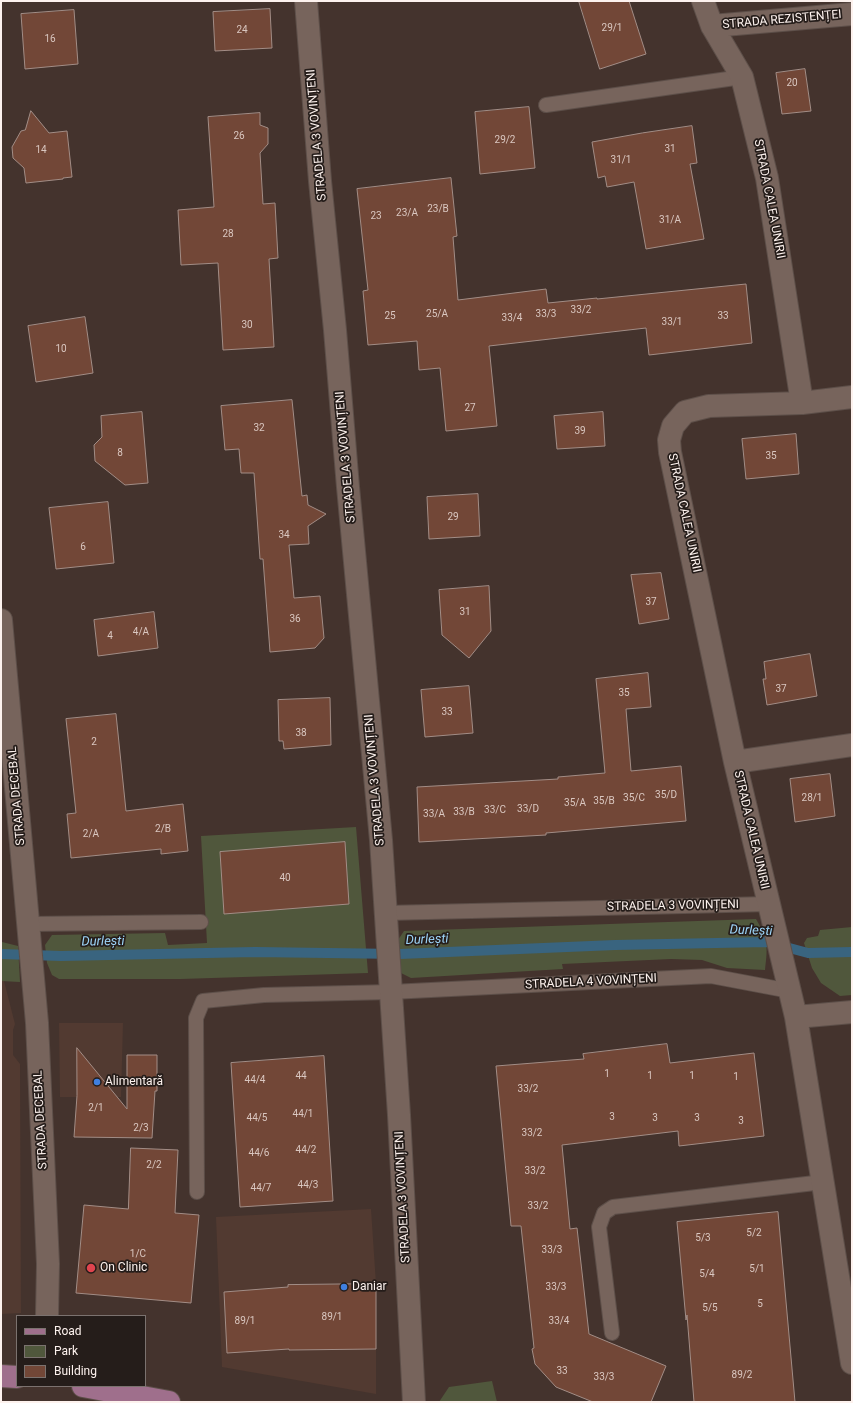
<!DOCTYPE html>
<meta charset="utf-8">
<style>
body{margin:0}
#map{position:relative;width:853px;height:1403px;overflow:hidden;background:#44332d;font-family:Roboto,sans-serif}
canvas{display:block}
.frame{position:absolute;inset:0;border:2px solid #fdf2ee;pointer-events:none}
.legend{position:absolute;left:16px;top:1315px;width:130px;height:72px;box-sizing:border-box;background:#251d1a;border:1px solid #7b726f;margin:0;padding:5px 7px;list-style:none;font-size:12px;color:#fdf2ee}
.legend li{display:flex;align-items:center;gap:8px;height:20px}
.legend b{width:20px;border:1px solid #7b726f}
</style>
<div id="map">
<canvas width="853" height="1403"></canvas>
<div class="frame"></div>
<ul class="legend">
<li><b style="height:5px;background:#9f6f8c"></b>Road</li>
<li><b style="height:11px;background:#50573c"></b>Park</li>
<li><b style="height:11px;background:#724737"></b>Building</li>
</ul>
</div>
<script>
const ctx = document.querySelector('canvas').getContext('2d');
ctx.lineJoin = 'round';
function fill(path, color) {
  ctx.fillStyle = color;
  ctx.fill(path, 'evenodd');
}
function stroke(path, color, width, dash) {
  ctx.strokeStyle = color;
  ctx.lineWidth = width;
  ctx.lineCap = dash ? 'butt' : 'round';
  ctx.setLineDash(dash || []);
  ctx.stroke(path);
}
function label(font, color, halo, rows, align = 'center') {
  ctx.font = font + ' Roboto,sans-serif';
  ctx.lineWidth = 3.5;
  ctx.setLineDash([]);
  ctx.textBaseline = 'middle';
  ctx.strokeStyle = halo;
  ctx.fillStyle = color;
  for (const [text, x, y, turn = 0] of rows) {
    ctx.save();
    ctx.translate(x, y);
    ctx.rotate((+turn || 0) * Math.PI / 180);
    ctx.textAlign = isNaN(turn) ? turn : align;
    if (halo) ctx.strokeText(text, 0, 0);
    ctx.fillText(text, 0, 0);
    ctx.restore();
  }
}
fill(new Path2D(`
 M1 981H4L15 1024 13 1030V1055L20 1064 21 1313 1 1314Z
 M59 1023H123L121 1097H60Z
 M371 1209 376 1284V1394L222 1367 216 1217Z`), '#523a31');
fill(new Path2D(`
 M356 827 368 973 181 979H59L52 975 47 963 45 945 52 935 165 933 168 945 207 943 201 836Z
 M756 919C768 940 768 947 765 970L727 968 702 960 671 959 562 964 563 969 411 978 399 972 394 946 404 931Z
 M852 927V995L840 996 821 983 812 968 804 943 807 938 818 936 820 930Z
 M1 940 2 942 18 946 20 982 1 981Z
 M492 1381 497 1402H439L449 1387Z`), '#50573c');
stroke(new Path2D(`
 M1 954 61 956 255 952 400 954 615 945 767 942 808 953 852 952`), '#39647f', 10);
const building = new Path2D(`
 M579 1H629L646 54 600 69Z
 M270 9 272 48 215 51 213 12Z
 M74 10 78 64 25 69 21 14Z
 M805 69 811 111 782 114 776 73Z
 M529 107 535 168 480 174 475 112Z
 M31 111 49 133 67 131 72 177 63 178V179L26 183 24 168 13 158 12 147 21 131 25 130Z
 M260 113V125L268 128V144L260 153 263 204 275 203 278 258 269 259 274 347 223 350 218 263 181 265 178 210 214 207 208 117Z
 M692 126 697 163 690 164 704 239 646 249 634 182 607 187 605 176 598 178 592 142 642 133Z
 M451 178 457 236 453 237 458 300 546 289 548 303 597 298V299L746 284 752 343 649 355 646 328 489 346 497 426 446 431 440 368 419 370 417 341 368 345 363 291 368 290 357 189Z
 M85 317 93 373 36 382 28 326Z
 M292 400 302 496 307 495 308 505 326 514 308 526 309 544 289 545 294 598 320 596 324 638 315 648 270 652 263 559H260L254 473H241L239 449 225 450 221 406Z
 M142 412 148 483 125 485 95 461 94 445 102 437 101 416Z
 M603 412 605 446 557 449 554 416Z
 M796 434 799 474 746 479 742 439Z
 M478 494 480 536 429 539 427 497Z
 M108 502 114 563 56 569 49 508Z
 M661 573 669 619 639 624 631 575Z
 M489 586 491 631 469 658 442 635 439 590Z
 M154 612 158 648 98 656 94 620Z
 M810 654 817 696 767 705 763 679H766L764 662Z
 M648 673 651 707 626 709 631 771 681 766 686 821 546 833V835L419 842 417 787 558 779V777L605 773 596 679Z
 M469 686 473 733 425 737 421 690Z
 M330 698 331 745 284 749 283 741H279L278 700Z
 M116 714 126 811 183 804 188 851 161 854V849L71 858 67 814 76 813 66 719Z
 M830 774 835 816 795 822 790 779Z
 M345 842 349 904 224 914 220 852Z
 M667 1044 670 1063 754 1053 764 1136 679 1146 678 1131 562 1145 570 1229 577 1228 589 1334 666 1366 651 1402H593L556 1387 535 1364 532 1349 534 1348 521 1226H511L496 1066 584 1059 583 1054Z
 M77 1048 127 1109V1055H157V1091H155L152 1138 74 1137 77 1096Z
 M324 1056 333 1201 240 1207 231 1063Z
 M131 1148 178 1150 175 1213 199 1215 191 1303 76 1293 84 1205 128 1209Z
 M778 1212 795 1402H694L687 1315 686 1320 677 1222Z
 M376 1284V1349L289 1350V1349L227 1353 224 1292 288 1287V1285Z`);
fill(building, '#724737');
stroke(building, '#a28d86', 1);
const service = new Path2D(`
 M546 105 742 77
 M386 913 769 904
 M28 924 201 922
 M197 1192 196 1018 203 1001 264 995 391 992 711 976 790 991
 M612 1333 599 1227 604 1213 613 1207 823 1182`);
const minor = new Path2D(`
 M306 1 320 181 335 330 348 487 381 840 399 1115 414 1402
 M703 1 712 26 742 77 767 178 802 403 709 406 685 412 673 426 669 440 670 452 735 762 796 1017 852 1363
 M712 26 852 14
 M802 403 852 397
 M1 620 37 1023 48 1264 47 1316
 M735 762 852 745
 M796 1017 852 1012`);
const primary = new Path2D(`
 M1 1376 17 1377
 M83 1386 169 1402`);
stroke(service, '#5d4f49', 16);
stroke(minor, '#5d4f49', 24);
stroke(primary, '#5d4f49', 24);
stroke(service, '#77645c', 14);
stroke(minor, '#77645c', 22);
stroke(primary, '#9f6f8c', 22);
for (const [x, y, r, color] of [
 [97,1082,4,"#3f7fe0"],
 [91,1268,5,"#e0444e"],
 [344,1287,4,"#3f7fe0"]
]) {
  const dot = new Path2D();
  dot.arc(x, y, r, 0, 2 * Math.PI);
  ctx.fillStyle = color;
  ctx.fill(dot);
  stroke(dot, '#251d1a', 1.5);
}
label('10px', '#dac7c0', null, [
 ["29/1",612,28],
 ["24",242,30],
 ["16",50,39],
 ["20",792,83],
 ["26",239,136],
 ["29/2",505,140],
 ["31",670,149],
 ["14",41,150],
 ["31/1",621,160],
 ["23/B",438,209],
 ["23/A",407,213],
 ["23",376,216],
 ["31/A",670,220],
 ["28",228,234],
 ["33/2",581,310],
 ["25/A",437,314],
 ["33/3",546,314],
 ["25",390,316],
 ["33",723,316],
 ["33/4",512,318],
 ["33/1",672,322],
 ["30",247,325],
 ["10",61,349],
 ["27",470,408],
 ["32",259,428],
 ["39",580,431],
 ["8",120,453],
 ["35",771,456],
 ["29",453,517],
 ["34",284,535],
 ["6",83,547],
 ["37",651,602],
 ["31",465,612],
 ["36",295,619],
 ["4/A",141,632],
 ["4",110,636],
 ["37",781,689],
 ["35",624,693],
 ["33",447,712],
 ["38",301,733],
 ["2",94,742],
 ["35/D",666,795],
 ["35/C",634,798],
 ["28/1",812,798],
 ["35/B",604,801],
 ["35/A",575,803],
 ["33/D",528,809],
 ["33/C",495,810],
 ["33/B",464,812],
 ["33/A",434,814],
 ["2/B",163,829],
 ["2/A",91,834],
 ["40",285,878],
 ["1",607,1074],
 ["44",301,1076],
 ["1",650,1076],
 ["1",692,1076],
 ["1",736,1077],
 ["44/4",255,1080],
 ["33/2",528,1089],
 ["2/1",96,1108],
 ["44/1",303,1114],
 ["3",612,1117],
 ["44/5",257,1118],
 ["3",655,1118],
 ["3",697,1118],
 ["3",741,1121],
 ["2/3",141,1128],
 ["33/2",532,1133],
 ["44/2",306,1150],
 ["44/6",259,1153],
 ["2/2",154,1165],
 ["33/2",535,1171],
 ["44/3",308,1185],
 ["44/7",261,1188],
 ["33/2",538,1206],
 ["5/2",754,1233],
 ["5/3",703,1238],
 ["33/3",552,1250],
 ["1/C",138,1254],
 ["5/1",757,1269],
 ["5/4",707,1274],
 ["33/3",556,1287],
 ["5",760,1304],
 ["5/5",710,1308],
 ["89/1",332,1317],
 ["89/1",245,1321],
 ["33/4",559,1321],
 ["33",562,1371],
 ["89/2",742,1375],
 ["33/3",604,1377]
]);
label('12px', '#fdf2ee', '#251d1a', [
 ["STRADA REZISTENȚEI",782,20,-5],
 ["STRADELA 3 VOVINȚENI",317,135,-95],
 ["STRADA CALEA UNIRII",769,199,79],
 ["STRADELA 3 VOVINȚENI",346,457,-95],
 ["STRADA CALEA UNIRII",684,513,78],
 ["STRADELA 3 VOVINȚENI",375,780,-95],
 ["STRADA DECEBAL",17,796,-95],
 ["STRADA CALEA UNIRII",751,830,77],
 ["STRADELA 3 VOVINȚENI",673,906,-1],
 ["STRADELA 4 VOVINȚENI",591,982,-3],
 ["STRADA DECEBAL",41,1120,-93],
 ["STRADELA 3 VOVINȚENI",403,1197,-93]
]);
label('12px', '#fdf2ee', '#251d1a', [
 ["Alimentară",105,1082],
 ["On Clinic",100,1268],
 ["Daniar",352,1287]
], 'left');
label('italic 13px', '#9dd4f8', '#251d1a', [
 ["Durlești",751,931,2],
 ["Durlești",427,940,-2],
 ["Durlești",103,942,-1]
]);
</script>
